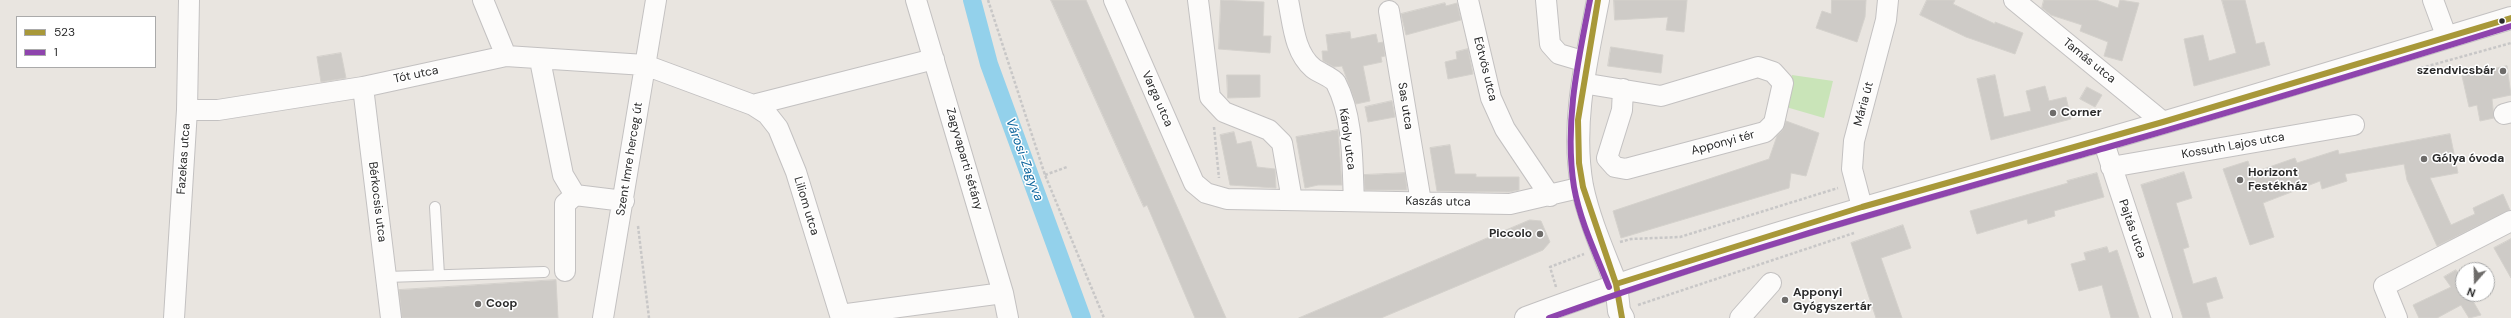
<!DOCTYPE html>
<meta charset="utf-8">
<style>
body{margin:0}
#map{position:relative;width:2511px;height:318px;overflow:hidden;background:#e9e5e0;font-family:"DM Sans",sans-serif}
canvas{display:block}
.legend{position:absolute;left:16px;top:16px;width:140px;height:52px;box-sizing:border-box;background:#fff;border:1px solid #aaa;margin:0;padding:5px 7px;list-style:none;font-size:12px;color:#2b2b2b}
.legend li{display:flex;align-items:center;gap:8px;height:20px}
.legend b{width:20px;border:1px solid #aaa}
.north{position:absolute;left:2455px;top:262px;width:40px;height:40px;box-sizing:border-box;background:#fff;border:1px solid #aaa;border-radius:50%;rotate:200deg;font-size:11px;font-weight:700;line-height:16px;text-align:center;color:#2b2b2b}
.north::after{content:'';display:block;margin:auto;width:14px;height:18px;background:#6e6c6a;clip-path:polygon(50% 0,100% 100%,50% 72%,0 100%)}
</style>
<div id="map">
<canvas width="2511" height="318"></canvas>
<ul class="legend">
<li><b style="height:5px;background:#a89839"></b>523</li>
<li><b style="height:5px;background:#8e44ad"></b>1</li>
</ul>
<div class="north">N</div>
</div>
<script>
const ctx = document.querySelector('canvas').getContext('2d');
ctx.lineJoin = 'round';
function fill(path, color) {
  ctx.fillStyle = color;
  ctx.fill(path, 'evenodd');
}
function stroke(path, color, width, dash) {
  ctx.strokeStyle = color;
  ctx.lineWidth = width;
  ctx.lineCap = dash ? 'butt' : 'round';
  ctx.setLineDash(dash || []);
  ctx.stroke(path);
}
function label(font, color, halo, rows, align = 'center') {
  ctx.font = font + ' "DM Sans",sans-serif';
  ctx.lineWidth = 3;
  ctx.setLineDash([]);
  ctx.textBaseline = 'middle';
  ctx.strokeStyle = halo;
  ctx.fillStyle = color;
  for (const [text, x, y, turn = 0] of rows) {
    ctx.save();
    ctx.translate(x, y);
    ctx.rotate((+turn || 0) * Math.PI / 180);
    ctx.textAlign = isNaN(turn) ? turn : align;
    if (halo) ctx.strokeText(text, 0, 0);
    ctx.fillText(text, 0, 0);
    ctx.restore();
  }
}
fill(new Path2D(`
 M1792 75 1833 81 1824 118 1786 107Z`), '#c9e4b8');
stroke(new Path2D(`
 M972 0 989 64 1082 318`), '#93d1eb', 18);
const building = new Path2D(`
 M1051 0H1086L1226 318H1195L1147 205 1144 207Z
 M1221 0 1264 2 1263 36H1271L1270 53 1219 49Z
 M1614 0H1687L1684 32 1666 30 1668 17 1615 20Z
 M1832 0H1866L1865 17 1857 42 1816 28 1822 11 1831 14Z
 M1927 0H1955L1953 4 1995 24V22L2023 33 2015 54 1966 37 1920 15Z
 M2044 0H2096L2118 8 2120 0 2139 3 2122 61 2104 56 2108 42 2080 31 2082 25 2051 15 2042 8Z
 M2222 0H2245L2256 44 2264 42 2270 65 2194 86 2184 39 2203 35 2209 61 2236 53Z
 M1445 3 1446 6 1457 3 1461 20 1406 35 1401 14Z
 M1350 32 1351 39 1376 34 1378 43 1383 42 1385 56 1381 57 1382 62 1363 66 1370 101 1356 104 1342 66 1334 67 1323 61 1322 51H1328L1326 35Z
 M1611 47 1663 55 1661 73 1608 66Z
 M1468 49 1473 74 1448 79 1445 62 1457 59 1456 52Z
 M341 53 346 78 321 82 317 57Z
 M2507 66 2511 95 2492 99 2494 118 2480 121 2477 105 2469 107 2462 76Z
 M1227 75H1260V97L1228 98Z
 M1995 75 2004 117 2031 111 2026 91 2045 86 2049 101 2066 97 2071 119 1991 140 1977 79Z
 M2087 87 2102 95 2095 107 2080 99Z
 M1392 101 1395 117 1368 122 1365 107Z
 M1786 121 1819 133 1806 176 1791 173 1789 188 1621 238 1613 211 1769 159 1777 136 1782 131Z
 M1338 130 1342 185H1318L1305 188 1296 137Z
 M1234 132 1237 144 1251 141 1257 167 1275 169 1276 188 1230 185 1220 135Z
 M2450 134 2458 173 2430 178 2451 225 2475 214 2473 208 2503 194 2510 210 2437 246 2407 180 2404 164 2345 174 2347 181 2322 189 2320 181 2263 203 2274 237 2250 245 2223 169 2248 161 2252 173 2295 158 2297 163 2338 150 2339 154Z
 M1450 145 1455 174H1476V177H1519V190L1509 192 1437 191 1430 148Z
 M2184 172 2192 198 2176 203 2189 247 2183 249 2193 284 2216 277 2223 298 2206 303 2210 318H2183L2141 185Z
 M1405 173 1407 190H1365L1364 175Z
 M2097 173 2104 197 2054 211 2055 216 2028 224 2027 219 1977 234 1970 211 2068 183 2067 181Z
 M1530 220 1541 221 1550 242 1543 250 1381 318H1299Z
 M1903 225 1911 248 1881 258 1902 318H1876L1851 243Z
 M2511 239V278L2494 248Z
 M2107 247 2109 253 2117 250 2139 318H2111L2102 285 2079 291 2071 264 2086 260 2084 253Z
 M2456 270 2463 282V294H2469L2481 315 2469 318 2461 305 2437 318H2419L2413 305 2451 287 2444 277Z
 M556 280 558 318H402L399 290Z`);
fill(building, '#cecbc7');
stroke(building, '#d4d1cc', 1);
const service = new Path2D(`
 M435 207 439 275
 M386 277 544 272`);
const minor = new Path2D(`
 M483 0 506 56
 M916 0 1003 293 1008 318
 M1114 0 1194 183 1206 193 1227 199 1510 204 1583 187
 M1198 0 1210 97 1224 112 1269 130 1282 143 1292 200
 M1288 0C1293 23 1294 52 1313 68 1319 73 1332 77 1336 83 1354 118 1352 163 1354 201
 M1468 0 1491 98 1505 129 1550 196
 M1546 0 1550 44 1559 54 1586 62
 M2014 0 2163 122
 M2433 0 2447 38
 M1389 11 1421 202
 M540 60 563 175 575 195
 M1582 83 1661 96 1758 67 1773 72 1783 83 1774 123 1765 132 1626 169 1615 167 1607 158 1622 110 1623 89
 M363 87 391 318
 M753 105 934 59
 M187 110H218L363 87 506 56 645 65 753 105 767 114 778 128 796 172 841 318
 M2504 114 2511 112
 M2103 140 2162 318
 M2111 167 2354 125
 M1862 207 1852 169 1854 141 1886 20 1888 0
 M565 271V204L575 195 624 201
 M840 315 1003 293
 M174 318 187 110 189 0
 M603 318 656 0
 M1740 318 1771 283
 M2397 318 2384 286 2511 221`);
const tertiary = new Path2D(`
 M1616 284 1619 311 1623 318
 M1526 318C1715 247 1910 195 2104 140 2240 101 2376 59 2511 18`);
const secondary = new Path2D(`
 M1598 0C1586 62 1571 124 1582 186 1589 220 1604 253 1616 284`);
stroke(service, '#c3c1c1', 12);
stroke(minor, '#c3c1c1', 22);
stroke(tertiary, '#c3c1c1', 24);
stroke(secondary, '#c3c1c1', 24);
stroke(new Path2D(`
 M988 0 1045 175 1104 318
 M2421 68 2511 43
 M1214 127 1219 178
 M1045 175 1067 167
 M638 226 649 318
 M1620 242 1631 239 1680 237 1838 188
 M1556 287 1550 267 1584 254
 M1638 305 1854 233`), '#c8c7c7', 2.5, [3, 2]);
stroke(service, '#fcfbfa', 10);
stroke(minor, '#fcfbfa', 20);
stroke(tertiary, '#fcfbfa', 22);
stroke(secondary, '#fcfbfa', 22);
stroke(new Path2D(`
 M1598 0 1578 120 1579 163 1583 187 1616 284 1622 318
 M1616 284 1862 207 2163 122 2511 18`), '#a89839', 6);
stroke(new Path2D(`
 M1590 0C1578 61 1564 124 1574 187 1580 221 1596 254 1609 287
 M1549 318C1732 252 1918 201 2105 148 2241 109 2376 68 2511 26`), '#8e44ad', 6);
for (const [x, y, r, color] of [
 [2502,21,3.5,"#2b2b2b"],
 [2503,71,4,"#6e6c6a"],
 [2053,113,4,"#6e6c6a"],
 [2424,159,4,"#6e6c6a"],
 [2240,180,4,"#6e6c6a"],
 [1540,234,4,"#6e6c6a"],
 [1785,300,4,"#6e6c6a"],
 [478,304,4,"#6e6c6a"]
]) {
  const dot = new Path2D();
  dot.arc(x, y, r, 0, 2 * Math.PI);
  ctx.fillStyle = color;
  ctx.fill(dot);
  stroke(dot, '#fff', 1.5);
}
label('12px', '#2b2b2b', '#fff', [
 ["Tamás utca",2089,61,39],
 ["Eötvös utca",1485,69,76],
 ["Tót utca",416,75,-12],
 ["Varga utca",1157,99,66],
 ["Mária út",1864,104,-75],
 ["Sas utca",1405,106,81],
 ["Károly utca",1347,139,82],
 ["Apponyi tér",1723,143,-15],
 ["Kossuth Lajos utca",2233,146,-10],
 ["Fazekas utca",184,159,-86],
 ["Szent Imre herceg út",630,159,-81],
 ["Zagyvaparti sétány",964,159,74],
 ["Bérkocsis utca",377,202,83],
 ["Kaszás utca",1438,202,1],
 ["Liliom utca",806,206,73],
 ["Pajtás utca",2132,229,71]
]);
label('bold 12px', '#2b2b2b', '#fff', [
 ["szendvicsbár",2495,71,"right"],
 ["Corner",2061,113],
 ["Gólya óvoda",2432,159],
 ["Horizont",2248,173],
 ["Festékház",2248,187],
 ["Piccolo",1532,234,"right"],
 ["Apponyi",1793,293],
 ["Gyógyszertár",1793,307],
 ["Coop",486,304]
], 'left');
label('italic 13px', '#0c659d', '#fff', [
 ["Városi-Zagyva",1024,160,70]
]);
</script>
